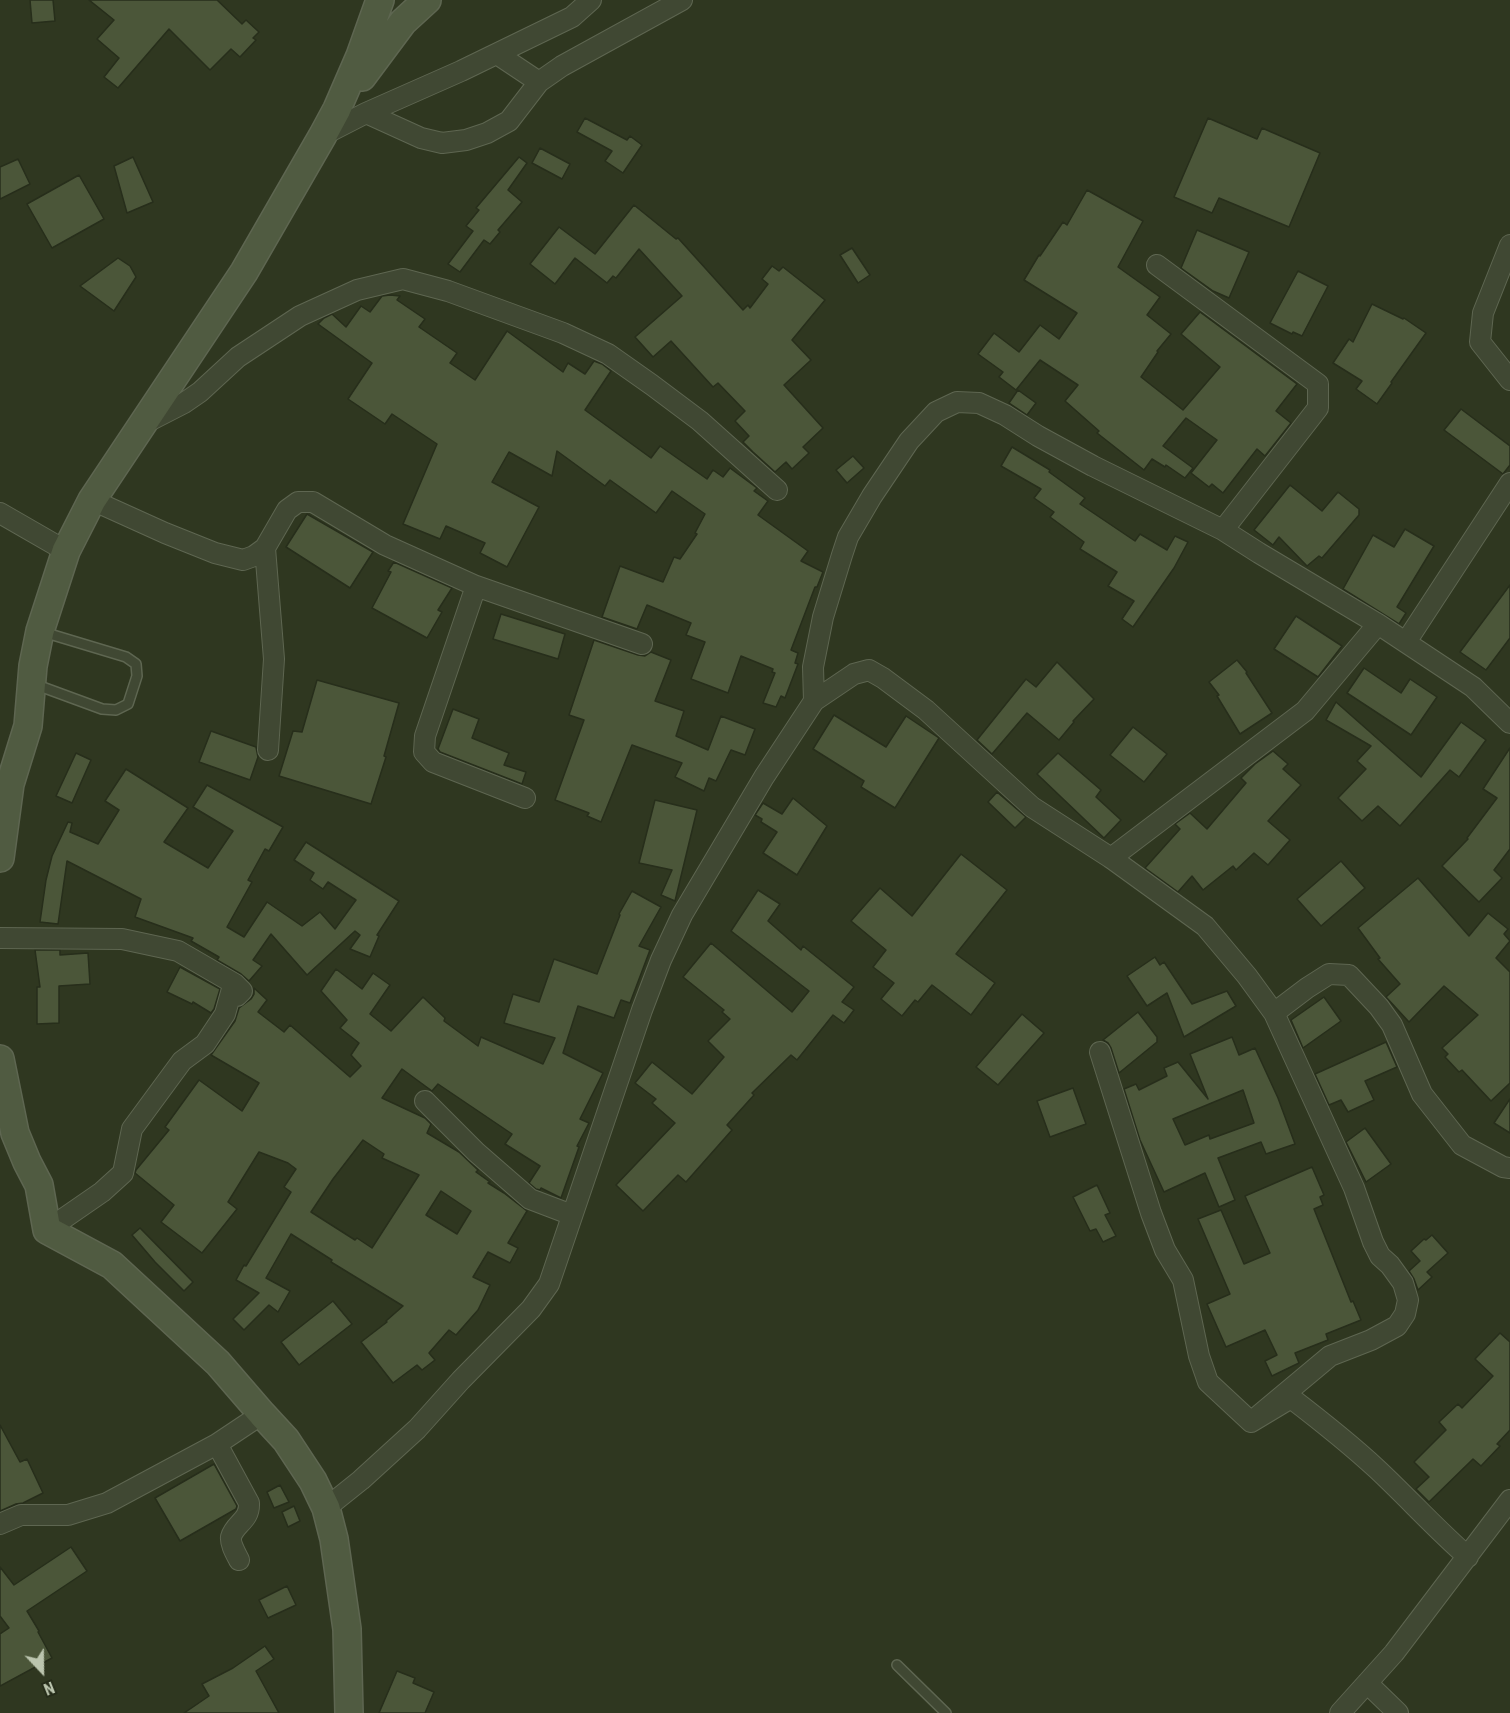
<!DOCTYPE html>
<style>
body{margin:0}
#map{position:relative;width:1510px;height:1713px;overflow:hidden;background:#2f3720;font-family:"Roboto Condensed",sans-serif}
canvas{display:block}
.north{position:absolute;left:12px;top:1641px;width:60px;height:60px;-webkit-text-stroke:4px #252c19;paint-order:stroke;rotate:158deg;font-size:16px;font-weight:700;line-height:24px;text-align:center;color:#bbc5ae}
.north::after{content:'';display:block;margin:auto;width:21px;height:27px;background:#bbc5ae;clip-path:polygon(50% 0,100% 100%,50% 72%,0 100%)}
</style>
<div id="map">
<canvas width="1510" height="1713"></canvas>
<div class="north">N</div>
</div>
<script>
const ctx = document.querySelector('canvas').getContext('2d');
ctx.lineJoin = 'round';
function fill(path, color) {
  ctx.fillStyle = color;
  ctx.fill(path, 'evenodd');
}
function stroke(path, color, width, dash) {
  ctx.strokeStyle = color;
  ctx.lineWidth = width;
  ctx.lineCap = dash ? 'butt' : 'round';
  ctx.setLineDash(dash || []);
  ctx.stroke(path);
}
const building = new Path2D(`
 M30 0H53L55 21 32 23Z
 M89 0H217L242 24 246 20 259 32 253 38 256 40 240 57 231 49 210 70 169 29 118 88 104 77 119 58 97 39 114 20Z
 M585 118 627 140 630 136 642 145 623 173 605 161 612 151 577 132Z
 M1208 118 1257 139 1262 128 1320 153 1289 227 1219 198 1212 213 1174 197Z
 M540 148 570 164 562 179 532 163Z
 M133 157 153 202 127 213 114 166Z
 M519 157 527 163 508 190 522 202 498 230 500 232 490 244 484 240 460 272 448 264 473 231 466 226 479 210 476 208Z
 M18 159 30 184 0 199V167Z
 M79 175 104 219 52 248 27 204Z
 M1087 190 1143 221 1118 267 1160 297 1147 315 1171 334 1157 351 1158 352 1141 377 1183 410 1220 367 1181 334 1200 312 1297 384 1276 411 1291 423 1265 456 1257 449 1223 493 1212 484 1209 487 1191 473 1217 440 1186 418 1163 446 1193 468 1185 478 1166 465 1165 467 1152 459 1144 470 1097 433 1099 431 1065 401 1078 385 1040 360 1016 390 999 377 1003 372 978 354 994 333 1019 352 1040 325 1059 339 1077 313 1024 280 1039 255 1040 256 1063 222 1067 225Z
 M634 205 676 239 678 238 743 310 748 305 750 308 768 284 762 279 772 266 779 271 783 267 825 300 792 340 811 360 784 385 823 428 803 447 809 453 792 469 786 462 775 472 753 452 743 442 749 436 735 421 745 411 718 383 713 387 671 341 653 357 635 337 682 296 639 249 616 278 613 276 607 283 575 258 555 284 530 264 559 227 595 254Z
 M1197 230 1249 252 1229 298 1213 291 1181 268Z
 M852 248 870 275 858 283 840 255Z
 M118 258 130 266 136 277 114 311 80 286Z
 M1298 271 1328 286 1302 336 1293 332 1292 334 1270 323Z
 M390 295 400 296 397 300 425 319 419 327 457 353 450 363 475 380 507 331 563 372 568 363 585 374 594 361 602 364 611 371 585 410 651 458 660 446 707 479 713 470 723 477 730 468 757 488 754 491 768 501 758 515 808 551 801 561 823 572 817 587H815L791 650 798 653 795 663 798 664 785 698 781 696 776 707 763 703 775 673 772 672 773 669 741 656 728 693 691 679 705 642 686 635 691 623 647 605 637 629 602 617 620 566 663 582 674 557 680 559 697 534 695 533 705 514 672 491 656 513 610 480 605 486 557 451 552 476 509 452 492 482 539 507 507 567 480 553 485 543 446 526 440 539 403 524 437 444 392 414 385 424 348 399 372 363 318 324 324 318 332 314 346 327 361 306 370 312 382 296Z
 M1372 304 1403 319 1404 318 1426 333 1391 382 1392 383 1377 404 1356 389 1362 381 1333 363 1349 339 1353 342Z
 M1018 390 1036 403 1027 415 1009 403Z
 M1461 409 1510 446V465L1503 474 1444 430Z
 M1012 447 1050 470 1049 472 1085 498 1080 504 1135 541 1140 534 1167 550 1175 536 1188 542 1174 568 1133 627 1122 619 1134 601 1108 586 1117 572 1080 549 1084 542 1050 517 1054 512 1034 498 1041 489 1001 466Z
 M853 456 864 468 847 483 836 470Z
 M1290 485 1322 511 1338 492 1359 509V515L1322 558 1319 556 1307 566 1279 537 1273 545 1254 530Z
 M307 514 373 552 350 588 286 547Z
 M1405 529 1434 546 1397 607 1406 613 1399 624 1343 589 1373 535 1394 547Z
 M394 562 452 588 438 610 442 612 427 638 372 608 391 572 388 571Z
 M1510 585V638L1486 670 1460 652Z
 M501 614 565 634 558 659 493 639Z
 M1296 616 1342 646 1318 677 1274 649Z
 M594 640 638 655 645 656 651 652 671 660 655 701 684 711 676 736 708 750 721 716 755 729 745 755 731 750 716 781 709 778 704 791 675 777 682 763 632 745 601 822 587 816 589 813 555 800 584 720 569 715Z
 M1237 660 1247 672 1246 673 1272 713 1240 734 1217 696 1219 695 1209 682Z
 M1057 662 1094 699 1073 721 1074 722 1059 740 1027 713 992 754 977 740 1026 679 1036 687Z
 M1364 668 1401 693 1410 679 1437 697 1411 735 1347 693Z
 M317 680 399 703 384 756 386 757 371 804 279 776 293 731 302 732Z
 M1336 702 1421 777 1461 722 1486 740 1459 777 1450 770 1400 826 1378 806 1362 821 1338 798 1366 769 1357 761 1371 746 1326 720Z
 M453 709 479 719 472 738 509 753 504 765 526 772 522 784 440 752 438 749Z
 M834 715 886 747 906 716 939 738 895 808 861 787 864 781 813 749Z
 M1133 727 1167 754 1144 782 1110 755Z
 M211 731 256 747 258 757 250 780 199 762Z
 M1510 748V849L1494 870 1502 878 1479 902 1442 866 1468 839 1467 838 1497 798 1483 789Z
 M1273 751 1288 764 1283 769 1301 785 1268 821 1290 840 1268 865 1254 853 1236 870 1233 866 1203 890 1192 876 1178 892 1145 868 1180 829 1175 824 1190 813 1207 829 1246 783 1241 778 1255 764Z
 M76 753 91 760 72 803 56 796Z
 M1058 753 1101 790 1096 797 1121 820 1104 838 1037 774Z
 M126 769 188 808 164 842 208 868 233 831 193 807 207 785 283 827 269 851 265 849 248 880 252 882 227 927 244 937 267 902 302 926 320 912 335 929 356 900 328 882 323 889 310 880 314 873 294 860 306 842 399 901 377 935 379 936 370 957 350 949 360 935 355 931 307 975 271 934 253 960 262 966 249 981 241 974 217 960 219 957 191 941 193 938 135 917 141 899 67 861 58 924 40 922 46 880 52 856 68 822 72 823 70 832 98 844 119 810 105 801Z
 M997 792 1026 817 1015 828 988 802Z
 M793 798 827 826 797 875 763 853 777 832 761 822 762 819 755 815 763 803 782 814Z
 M655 800 697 810 675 901 661 895 672 870 639 863Z
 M961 854 1007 890 956 954 995 983 971 1015 932 985 918 1002 915 1000 902 1016 881 999 894 983 873 967 886 950 851 921 880 888 912 916Z
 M1341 861 1365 888 1321 926 1297 899Z
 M1418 878 1469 936 1488 913 1508 929 1504 934 1510 941 1496 958 1510 972V1083L1491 1101 1462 1070 1459 1072 1445 1057 1448 1054 1442 1048 1478 1015 1444 986 1409 1022 1386 997 1400 984 1378 959 1380 958 1358 928Z
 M758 890 780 904 768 921 801 950 803 946 854 987 842 1002 854 1010 844 1023 833 1015 797 1060 791 1055 752 1093 754 1095 727 1125 732 1130 686 1182 678 1175 643 1211 616 1185 675 1123 652 1103 656 1099 635 1083 652 1062 692 1094 724 1057 708 1041 730 1019 722 1012 724 1010 683 977 711 943 792 1012 809 991 731 931Z
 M632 891 661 907 639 946 650 950 630 1003 621 1000 614 1018 578 1006 563 1053 603 1073 580 1119 589 1123 577 1146 579 1147 561 1198 541 1188 540 1190 536 1189 529 1183 540 1166 505 1144 512 1134 438 1084 432 1091 402 1069 382 1098 425 1118 431 1124 427 1133 459 1152 478 1170 476 1172 490 1182 488 1183 504 1193 527 1211 508 1243 518 1248 510 1263 488 1252 473 1277 490 1285 478 1310 456 1335 449 1330 429 1353 435 1360 422 1370 417 1365 393 1383 361 1342 387 1322 386 1321 403 1306 331 1262 332 1260 291 1234 266 1278 290 1291 278 1312 269 1305 244 1330 233 1319 259 1293 236 1280 244 1265 246 1266 291 1192 284 1187 296 1169 288 1163 259 1152 228 1202 237 1209 202 1253 161 1222 174 1205 135 1173 136 1170 169 1130 165 1127 199 1080 242 1111 259 1083 211 1055 235 1021 239 1008 251 999 254 994V988L267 1000 258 1012 284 1032 290 1025 350 1077 361 1066 351 1055 359 1043 340 1028 347 1020 321 991 336 969 362 989 373 973 390 985 370 1014 391 1031 423 997 445 1018 444 1021 478 1046 481 1037 543 1064 555 1038 504 1023 513 994 539 1002 554 959 597 974 620 915 619 914ZM363 1140 384 1154 382 1158 419 1175 372 1248 357 1238 355 1240 311 1212 333 1179ZM441 1191 471 1211 457 1234 426 1215Z
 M35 950H60V955L88 953 90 984 59 986V1023L37 1024V987H40Z
 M1155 957 1160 965 1164 962 1192 1004 1227 991 1236 1006 1184 1037 1167 993 1147 1006 1127 976Z
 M180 967 220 989 214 1009 211 1013 193 1002 192 1004 167 992Z
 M1324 997 1341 1021 1303 1048 1291 1020Z
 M1138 1012 1157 1037V1042L1119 1073 1111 1048 1108 1043 1103 1040Z
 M1022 1014 1044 1033 998 1085 976 1067Z
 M1232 1037 1239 1055 1255 1048 1278 1098 1295 1144 1266 1154 1261 1142 1218 1158 1235 1200 1219 1207 1205 1173 1164 1192 1140 1140 1124 1089 1136 1084 1139 1090 1167 1076 1164 1068 1178 1062 1208 1099 1190 1054ZM1243 1090 1254 1123 1210 1139 1209 1135 1185 1145 1173 1119Z
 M1386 1042 1397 1067 1365 1081 1374 1100 1348 1112 1341 1100 1329 1105 1315 1074Z
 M1073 1088 1086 1124 1050 1137 1037 1101Z
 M1510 1099V1133L1494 1123Z
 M1365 1128 1391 1164 1366 1182 1346 1142Z
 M1312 1167 1324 1195 1320 1197 1323 1205 1314 1209 1351 1302 1353 1301 1361 1320 1326 1334 1328 1340 1295 1353 1299 1363 1272 1376 1265 1361 1277 1355 1265 1330 1226 1347 1207 1304 1230 1294 1198 1219 1221 1210 1244 1264 1270 1253 1245 1196Z
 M1097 1185 1110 1213 1105 1215 1116 1236 1103 1242 1096 1229 1090 1231 1073 1197Z
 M140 1228 193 1282 184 1291 155 1262 132 1235Z
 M1432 1235 1448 1253 1427 1272 1432 1277 1418 1290 1414 1279 1409 1271 1420 1261 1411 1251 1424 1239 1426 1240Z
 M333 1301 352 1324 299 1365 281 1342Z
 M1500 1333 1510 1342V1430L1497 1444 1500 1446 1481 1466 1473 1459 1429 1502 1416 1489 1429 1477 1414 1462 1446 1430 1439 1422 1458 1404 1462 1408 1493 1376 1475 1359Z
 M0 1425 20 1462 27 1459 43 1493 23 1503 16 1504 0 1511Z
 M214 1464 237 1506 236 1509 180 1541 155 1498Z
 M280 1485 289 1502 274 1508 267 1492Z
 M294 1506 300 1521 288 1527 282 1512Z
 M71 1547 87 1571 27 1611 39 1631 38 1632 52 1658 0 1686V1634L9 1628 0 1616V1567L14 1585Z
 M287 1586 296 1605 268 1618 259 1600Z
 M265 1646 274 1659 256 1671 279 1713H184L209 1696 202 1684 233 1668Z
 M397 1671 415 1678 413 1683 434 1692 425 1713H379Z`);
fill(building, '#4b5639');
stroke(building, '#272e1b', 1.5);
const service = new Path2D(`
 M34 684 102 709 116 710 128 704 137 676 136 664 126 657 43 632
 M897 1665 946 1713`);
const minor = new Path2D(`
 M497 54 539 82
 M366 113 421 138 442 143 466 140 487 133 509 121 539 82 562 66 682 0
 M323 135 366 113 461 71 572 17 591 0
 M1510 245 1483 313 1480 342 1510 380
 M1157 265 1318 384V408L1223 530
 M145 423 184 403 200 392 238 357 300 316 357 290 403 279 448 291 563 333 608 354 652 385 700 421 777 490
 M92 500 165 533 215 553 243 560 254 556 265 548 287 510 298 502H313L385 545 476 586 642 644
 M0 513 66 551
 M265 548 274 659 268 750
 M476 586 425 736 424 752 433 762 525 798
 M1406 642 1510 483
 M814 701 813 667 823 617 842 555 848 537 872 496 909 441 936 412 957 402 979 403 1005 415 1038 436 1093 466 1223 530 1259 553 1378 624 1473 687 1510 723
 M1111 858 1305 711 1378 624
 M0 938 122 939 178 951 235 984 242 991 237 996 232 989 225 1014 205 1044 182 1061 132 1129 123 1173 102 1192 47 1230
 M1274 1013 1307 988 1329 974 1349 975 1379 1007 1392 1025 1422 1094 1462 1145 1503 1167 1510 1168
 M1100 1052 1151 1213 1165 1250 1183 1280 1199 1356 1208 1382 1251 1422 1291 1398C1321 1421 1350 1444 1377 1469 1408 1498 1436 1529 1468 1557
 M425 1101 476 1152 530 1199 572 1215
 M217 1444 249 1503C250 1521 235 1523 231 1537 230 1544 236 1554 239 1560
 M326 1508 361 1480 417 1429 461 1380 531 1309 549 1284 642 1010 661 960 682 915 764 777 814 701 854 674 869 670 883 678 926 710 1032 807 1111 858 1205 926 1247 976 1274 1013 1354 1188 1373 1242 1380 1256 1390 1265 1403 1283 1408 1300 1405 1314 1397 1326 1371 1340 1330 1356 1251 1422
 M0 1524 21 1515H68L107 1503 217 1444 262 1414
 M1367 1683 1398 1713
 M1340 1713 1394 1653 1510 1500`);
const secondary = new Path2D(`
 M362 77 403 22 427 0
 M0 858 10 784 28 726 33 666 40 631 66 551 92 500 244 272 323 135 337 109 360 56 380 0
 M0 1059 15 1133 27 1162 39 1185 47 1230 112 1265 218 1363 262 1414 286 1440 313 1481 326 1508 334 1539 347 1629 349 1713`);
stroke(service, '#5e6651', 12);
stroke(minor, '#5e6651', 22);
stroke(secondary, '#5e6651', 30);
stroke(service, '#404833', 9);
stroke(minor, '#404833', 20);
stroke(secondary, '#505b41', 27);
</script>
